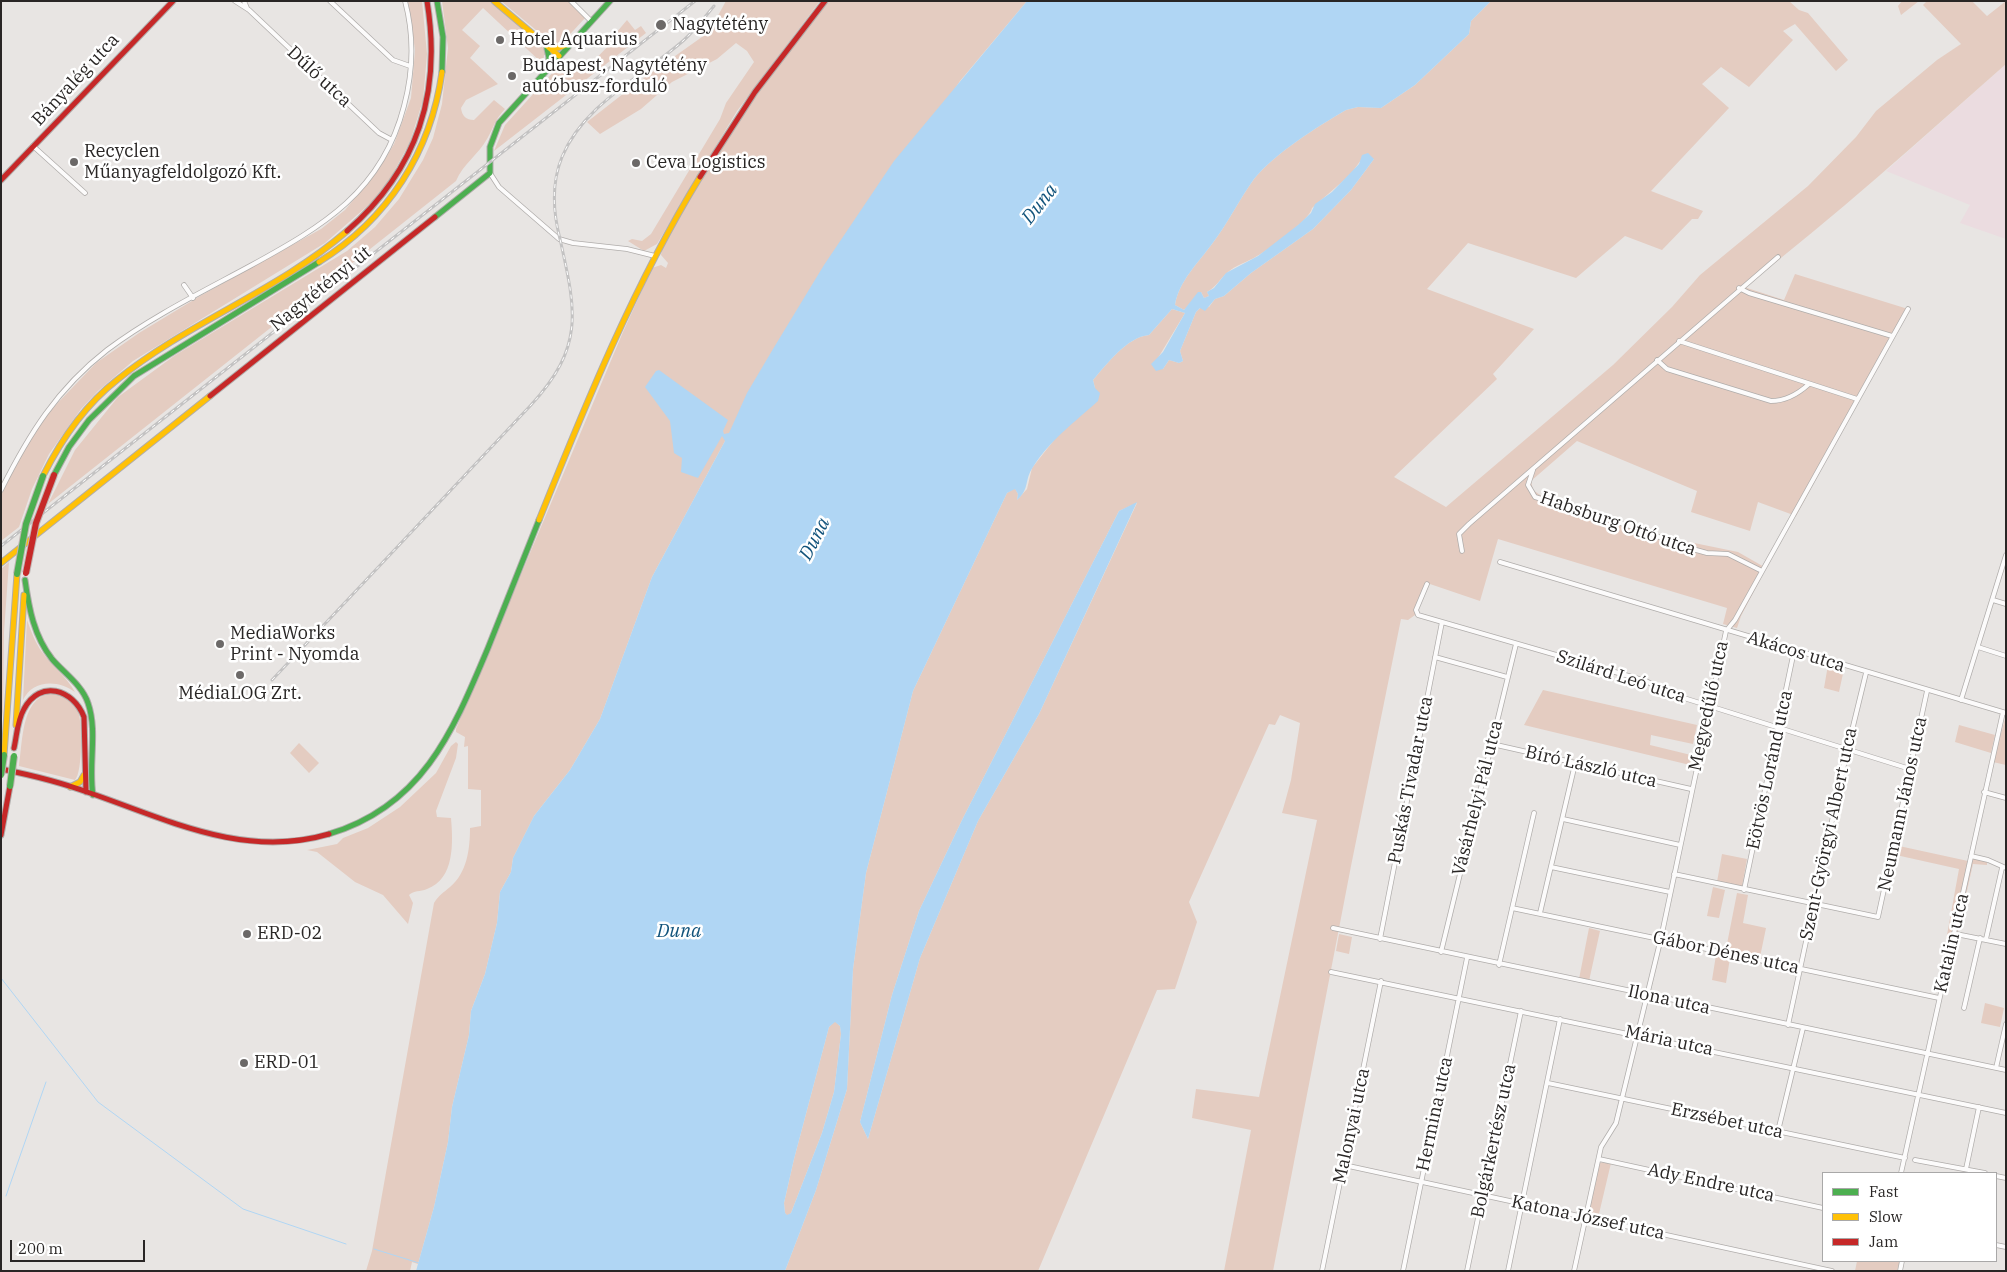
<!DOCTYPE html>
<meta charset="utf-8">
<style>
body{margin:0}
#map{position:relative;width:2007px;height:1272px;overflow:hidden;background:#e8e5e3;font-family:"IBM Plex Serif",serif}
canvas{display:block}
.frame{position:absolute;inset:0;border:2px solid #292625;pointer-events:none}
.legend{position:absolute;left:1822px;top:1172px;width:175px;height:90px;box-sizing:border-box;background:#fff;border:1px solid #a9a8a8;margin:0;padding:6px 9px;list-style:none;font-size:15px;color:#292625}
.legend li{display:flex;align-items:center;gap:10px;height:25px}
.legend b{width:25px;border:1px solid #a9a8a8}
.scale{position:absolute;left:10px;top:1240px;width:135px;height:22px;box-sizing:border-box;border:2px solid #292625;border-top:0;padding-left:6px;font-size:15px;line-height:18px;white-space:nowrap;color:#292625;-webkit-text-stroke:4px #fff;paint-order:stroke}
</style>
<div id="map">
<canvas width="2007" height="1272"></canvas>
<div class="frame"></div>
<ul class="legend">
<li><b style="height:6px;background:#4caf50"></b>Fast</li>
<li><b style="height:6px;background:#ffc107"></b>Slow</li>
<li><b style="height:6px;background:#c62828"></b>Jam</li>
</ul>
<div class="scale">200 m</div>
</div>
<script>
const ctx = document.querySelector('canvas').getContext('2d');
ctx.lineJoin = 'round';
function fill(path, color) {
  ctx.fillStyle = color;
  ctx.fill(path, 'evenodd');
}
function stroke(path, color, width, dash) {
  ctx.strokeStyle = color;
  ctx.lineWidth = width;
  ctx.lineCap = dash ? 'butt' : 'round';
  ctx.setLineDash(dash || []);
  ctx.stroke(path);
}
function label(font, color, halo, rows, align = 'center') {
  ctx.font = font + ' "IBM Plex Serif",serif';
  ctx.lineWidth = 5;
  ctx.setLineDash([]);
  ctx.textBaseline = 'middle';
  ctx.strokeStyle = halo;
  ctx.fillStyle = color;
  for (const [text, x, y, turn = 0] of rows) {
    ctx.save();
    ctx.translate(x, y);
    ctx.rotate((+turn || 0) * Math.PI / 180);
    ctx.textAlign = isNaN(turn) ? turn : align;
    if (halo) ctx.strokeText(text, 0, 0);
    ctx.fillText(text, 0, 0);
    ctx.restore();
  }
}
fill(new Path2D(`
 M2006 64V239L1960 223 1970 205 1886 171Z`), '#ebdce0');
fill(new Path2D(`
 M408 1H422L427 54 423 100 410 142 390 179 372 202 325 243 133 361 98 391 81 409 49 454 32 489 19 527 1 541V495L20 456 48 413 96 363 139 333 200 296 321 229 345 210 378 170 394 144 411 98 415 50Z
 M442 1H490L514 19 544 49 547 55H544L543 64 483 8 462 30 480 46 470 58 498 84 466 100 461 108C462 116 466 120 474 120L494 100 505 109C494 121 494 127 487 139 478 155 463 164 456 181L48 504 75 450 118 397 174 356 347 251 375 227 399 199 423 160 433 138 442 104 448 48Z
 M501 1H568L585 18 562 43 554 45Z
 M726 1H820L737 111 657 244 644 251 628 241 632 239 642 241 651 234 720 119 726 103 754 62 747 51 736 43 717 59 672 82 641 109 600 134 587 122 637 83 709 32Z
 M828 1H1027L960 81 725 441 652 577 600 719 570 770 534 816 513 858 511 872 500 892 497 923 485 974 471 1011 469 1035 452 1107 448 1142 434 1207 418 1264 412 1262 410 1271H366L372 1251 434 903C439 895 443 893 450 887 467 873 470 849 470 828L481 826V790L468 789V746L464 747 465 737 456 732V729L623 332 652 268 661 265 666 268 668 263 661 255C663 240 680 214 688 201 730 130 777 65 828 1Z
 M1491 1H1789L1799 10 1808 13 1848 60 1836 71 1795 24 1783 31 1793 40 1749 87 1721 67 1702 84 1729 108 1651 191 1703 211 1698 219H1692L1662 250 1625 236 1576 278 1468 243 1427 289 1534 329 1493 374 1497 379 1394 477 1446 507 1613 365 1672 307 1700 275 1808 186 1856 137 1876 111 1937 60 1961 44 1923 5 1927 1H1972L1987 16 2006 1V64C1920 140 1835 217 1744 287L1784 300 1795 274 1908 309 1796 516 1758 502 1750 531 1691 512 1697 491 1577 441 1531 481 1533 490 1543 497 1633 525 1660 536 1738 552 1766 568 1741 616 1737 628 1723 624 1727 608 1498 539 1480 601 1427 583 1416 607 1415 615 1408 620 1401 619 1351 866 1273 1271H1224L1251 1130 1192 1118 1196 1089 1259 1097 1317 820 1282 813 1291 780 1300 723 1280 715 1275 725 1269 724 1189 902 1197 922 1175 989 1157 990 1038 1271H785L816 1190 847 1089 853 969 866 873 913 691 1007 493 1015 488 1018 494 1017 500 1027 489 1032 468 1095 388 1093 380C1107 364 1127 337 1149 335L1172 309 1185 313 1158 358 1163 369 1169 360 1179 363 1183 361 1180 351 1196 312 1200 308 1209 307 1215 299 1224 296 1251 273 1313 229 1351 190 1374 159 1361 160 1350 175 1312 208C1310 220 1270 249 1257 256 1248 262 1235 265 1227 273 1220 279 1216 287 1207 292L1209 296 1204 298 1201 292 1184 310 1175 305C1179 281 1198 263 1212 244 1228 223 1239 200 1254 179 1275 153 1317 127 1346 110L1358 107 1381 108 1415 85 1469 34 1471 21ZM1137 503 1039 714 978 821 920 958 868 1139 860 1122 892 995 919 911 962 820 1119 511Z
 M1902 1H1919L1901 15 1898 6Z
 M627 20 635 30 641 26 646 33 494 151 505 125 565 59 581 74 615 39 616 33Z
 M9 562 4 632 3 711 1 725V569Z
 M27 620C31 631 35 642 42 652 52 666 66 676 75 692 58 679 32 680 23 700Z
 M1828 665 1844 669 1839 692 1824 688Z
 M1543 690 1697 725 1693 744 1651 735 1650 745 1691 755 1690 765 1524 725Z
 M53 693C63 695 73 699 78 710 82 721 83 772 75 780L19 766C23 741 21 696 53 693Z
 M2006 715V765L1993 762Z
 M1959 725 1995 735 1991 753 1955 742Z
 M456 742 458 744 456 758 436 811 437 817 451 818C453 842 455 879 427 889 420 892 414 890 409 895L413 903 408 924 383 895 355 882 317 852 307 850 337 844 343 838 368 828 400 807 436 773 451 746Z
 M299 743 319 763 309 773 290 753Z
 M1899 846 1968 861 1974 858 1987 862V865L1973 864 1958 931 1947 957H1943L1959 869 1896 855Z
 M1722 854 1747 859 1742 887 1717 882Z
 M1713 887 1725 890 1719 918 1707 916Z
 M1737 893 1748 895 1743 923 1766 928 1760 957 1726 949Z
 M1589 928 1600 931 1589 981 1579 979Z
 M1339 934 1352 937 1349 954 1336 951Z
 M1716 955 1730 958 1726 983 1712 980Z
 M1985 1003 2004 1008 2000 1027 1981 1023Z
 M835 1021 840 1026 841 1034 834 1092 822 1133 791 1213 787 1216 785 1213 784 1203 794 1159 829 1027Z
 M1604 1162 1611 1163 1598 1218 1587 1216 1599 1163Z
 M1857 1261H1900L1897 1271H1855Z`), '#e4ccc1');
fill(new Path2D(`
 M1027 1H1491L1471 21 1469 34 1415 85 1381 108 1358 107 1346 110C1317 127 1275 153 1254 179 1239 200 1228 223 1212 244 1198 263 1179 281 1175 305L1184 310 1198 292H1201L1204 298 1209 296 1207 292 1214 288 1226 273 1258 256 1298 225 1311 213 1315 204 1332 192 1359 164 1362 155 1368 153 1374 159 1351 190 1313 229 1251 273 1224 296 1215 299 1205 311 1200 308 1196 312 1180 351 1183 361 1179 363 1169 360 1163 369 1156 371 1151 364 1163 352 1185 313 1172 309 1149 335C1127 337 1107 364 1093 380L1095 388 1100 393 1098 401C1076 421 1049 441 1033 467 1024 480 1030 489 1017 500L1018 494 1015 489 1007 493 913 691 866 873 853 969 847 1089 816 1190 785 1271H416L434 1207 448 1142 452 1107 469 1035 471 1011 485 974 497 923 500 892 511 872 513 858 534 816 570 770 600 719 652 577 725 441 722 436 698 478 681 472 682 458 674 453 670 421 645 387 656 371 659 370 728 420 723 431 724 434 729 433 747 393 773 349 824 265 894 161ZM835 1022 840 1026 841 1034 834 1092 822 1133 791 1213 787 1215 785 1213 784 1203 794 1159 829 1027Z
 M1137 502 1039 714 978 821 920 958 868 1139 860 1122 892 995 919 911 962 820 1119 511Z`), '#b0d6f4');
stroke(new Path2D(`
 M1 978 98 1102 243 1209 346 1244
 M6 1196 46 1082
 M374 1249 419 1263`), '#b0d6f4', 1);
const street = new Path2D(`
 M235 1 249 10 379 133 392 140
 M244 1 247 8
 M330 1 393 60 410 66
 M571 1 591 21
 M33 146 85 193
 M490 173 499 187 559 239 573 243 627 249 655 256
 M184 285 193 298
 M1739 288 1749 293 1892 336
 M1679 341 1857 399
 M1657 360 1667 369 1771 401C1786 401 1798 394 1809 384
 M1533 470 1528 485 1535 497 1640 529 1678 545 1707 553 1728 554 1762 571
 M1 490C29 434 57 389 107 350 151 317 202 292 250 266 323 226 382 192 404 106 413 72 414 35 405 1
 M1462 551 1459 534 1469 524 1778 257
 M1500 562 2006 713
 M1427 584 1416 610 1418 615 1646 681 1668 693 1910 769
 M1993 600 2006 604
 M1978 647 2006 656
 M1435 657 1507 677
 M1961 700 2006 555
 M1492 744 1691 789
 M1984 792 2006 798
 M1563 819 1680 845
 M1971 856 1988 860 2006 868
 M1551 867 1670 892
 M1674 874 1878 917 1927 691
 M1744 890 1794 651
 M1512 908 1939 998
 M1540 913 1575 764
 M1333 928 2006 1070
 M1956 934 2006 944
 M1380 939 1442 622
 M1986 939 2002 868
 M1441 952 1516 644
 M1499 965 1534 813
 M1331 972 2006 1113
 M1964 1008 1980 938
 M1788 1025 1847 751 1866 673
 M1996 1068 2006 1024
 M1548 1083 1905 1158
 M1778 1131 1803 1028
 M1599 1159 1823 1208
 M1915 1160 1985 1173
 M1344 1165 1832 1271
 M1966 1169 1979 1107
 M1901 1173 2003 712
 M1996 1176 2006 1178
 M1996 1245 2006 1247
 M1322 1271 1381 981
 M1403 1271 1467 958
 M1467 1271 1521 1011
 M1508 1271 1560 1019
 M1574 1271 1601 1147 1616 1123 1661 938 1726 631 1735 620 1908 309
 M1900 1271 1902 1261`);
const fast = new Path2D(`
 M437 1 443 37 442 72
 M546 44 549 58 547 68
 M435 217 490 173V147L499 123 610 1
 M54 475 69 447 89 420 134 376 319 262
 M25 580C29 609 34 636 52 659 64 673 82 685 88 703 98 732 88 765 93 795
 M329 834C423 806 453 731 488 648 505 605 522 563 539 520`);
const slow = new Path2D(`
 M494 1 559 56
 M549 46 558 48 569 44
 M319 262C388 219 431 152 442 72
 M43 476C61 440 85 405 117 380 188 322 278 291 347 231
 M539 520C586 403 634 285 700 177
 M1 563 210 396
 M16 725 24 595
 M4 755 17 574
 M70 787 80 782 84 775`);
const jam = new Path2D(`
 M700 177 755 92 825 1
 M1 180 173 1
 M347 231C418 169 442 93 427 1
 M210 396 435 217
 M14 748C17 735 17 721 24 709 40 679 73 689 84 717L86 792
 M1 769C31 775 60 782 90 793 168 820 245 859 329 834
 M1 835 10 786`);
stroke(street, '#b0adab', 5.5);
stroke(fast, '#b0adab', 7);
stroke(slow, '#b0adab', 7);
stroke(jam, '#b0adab', 7);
stroke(street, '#fcfbfb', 4);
stroke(fast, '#4caf50', 5);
stroke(slow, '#ffc107', 5);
stroke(jam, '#c62828', 5);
const rail = new Path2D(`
 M1 546 695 1
 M272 680 531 405C585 346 576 311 560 239 553 212 551 184 562 157 584 104 642 77 684 40 695 30 704 18 714 6`);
stroke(rail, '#c3c2c2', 3);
stroke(rail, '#fff', 1, [4]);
const fastBridge = new Path2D(`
 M17 574 26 524 43 476
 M1 775 4 755
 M10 786 14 756`);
const jamBridge = new Path2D(`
 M26 573 36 523 54 475`);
stroke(fastBridge, '#c0b4b3', 8, []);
stroke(jamBridge, '#c0b4b3', 8, []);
stroke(fastBridge, '#4caf50', 6);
stroke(jamBridge, '#c62828', 6);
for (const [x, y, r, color] of [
 [661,25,6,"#6c6968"],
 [500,40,5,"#6c6968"],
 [512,76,5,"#6c6968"],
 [74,162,5,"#6c6968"],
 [636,163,5,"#6c6968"],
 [220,644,5,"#6c6968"],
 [240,675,5,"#6c6968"],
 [247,934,5,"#6c6968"],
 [244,1063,5,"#6c6968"]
]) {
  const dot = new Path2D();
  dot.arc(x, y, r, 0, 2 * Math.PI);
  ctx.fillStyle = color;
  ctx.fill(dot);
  stroke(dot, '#fff', 2);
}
label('18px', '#292625', '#fff', [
 ["Nagytétény",672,25],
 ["Hotel Aquarius",510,40],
 ["Budapest, Nagytétény",522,66],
 ["autóbusz-forduló",522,87],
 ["Recyclen",84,152],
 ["Műanyagfeldolgozó Kft.",84,173],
 ["Ceva Logistics",646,163],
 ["MediaWorks",230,634],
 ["Print - Nyomda",230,655],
 ["MédiaLOG Zrt.",240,694,"center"],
 ["ERD-02",257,934],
 ["ERD-01",254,1063]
], 'left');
label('18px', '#292625', '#fff', [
 ["Dűlő utca",319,77,43],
 ["Bányalég utca",76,80,-47],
 ["Nagytétényi út",321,289,-39],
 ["Habsburg Ottó utca",1618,524,19],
 ["Akácos utca",1796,652,17],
 ["Szilárd Leó utca",1621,677,18],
 ["Megyedűlő utca",1709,706,-78],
 ["Bíró László utca",1591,767,13],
 ["Eötvös Loránd utca",1770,770,-78],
 ["Puskás Tivadar utca",1411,780,-79],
 ["Vásárhelyi Pál utca",1478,798,-76],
 ["Neumann János utca",1903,804,-78],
 ["Szent-Györgyi Albert utca",1829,834,-78],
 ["Katalin utca",1952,943,-77],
 ["Gábor Dénes utca",1726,953,12],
 ["Ilona utca",1669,1000,12],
 ["Mária utca",1669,1041,12],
 ["Hermina utca",1435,1114,-78],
 ["Erzsébet utca",1727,1121,12],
 ["Malonyai utca",1352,1126,-78],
 ["Bolgárkertész utca",1494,1141,-78],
 ["Ady Endre utca",1711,1183,12],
 ["Katona József utca",1588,1218,12]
]);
label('italic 19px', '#11537b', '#fff', [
 ["Duna",1040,204,-52],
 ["Duna",815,539,-63],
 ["Duna",679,932]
]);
</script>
